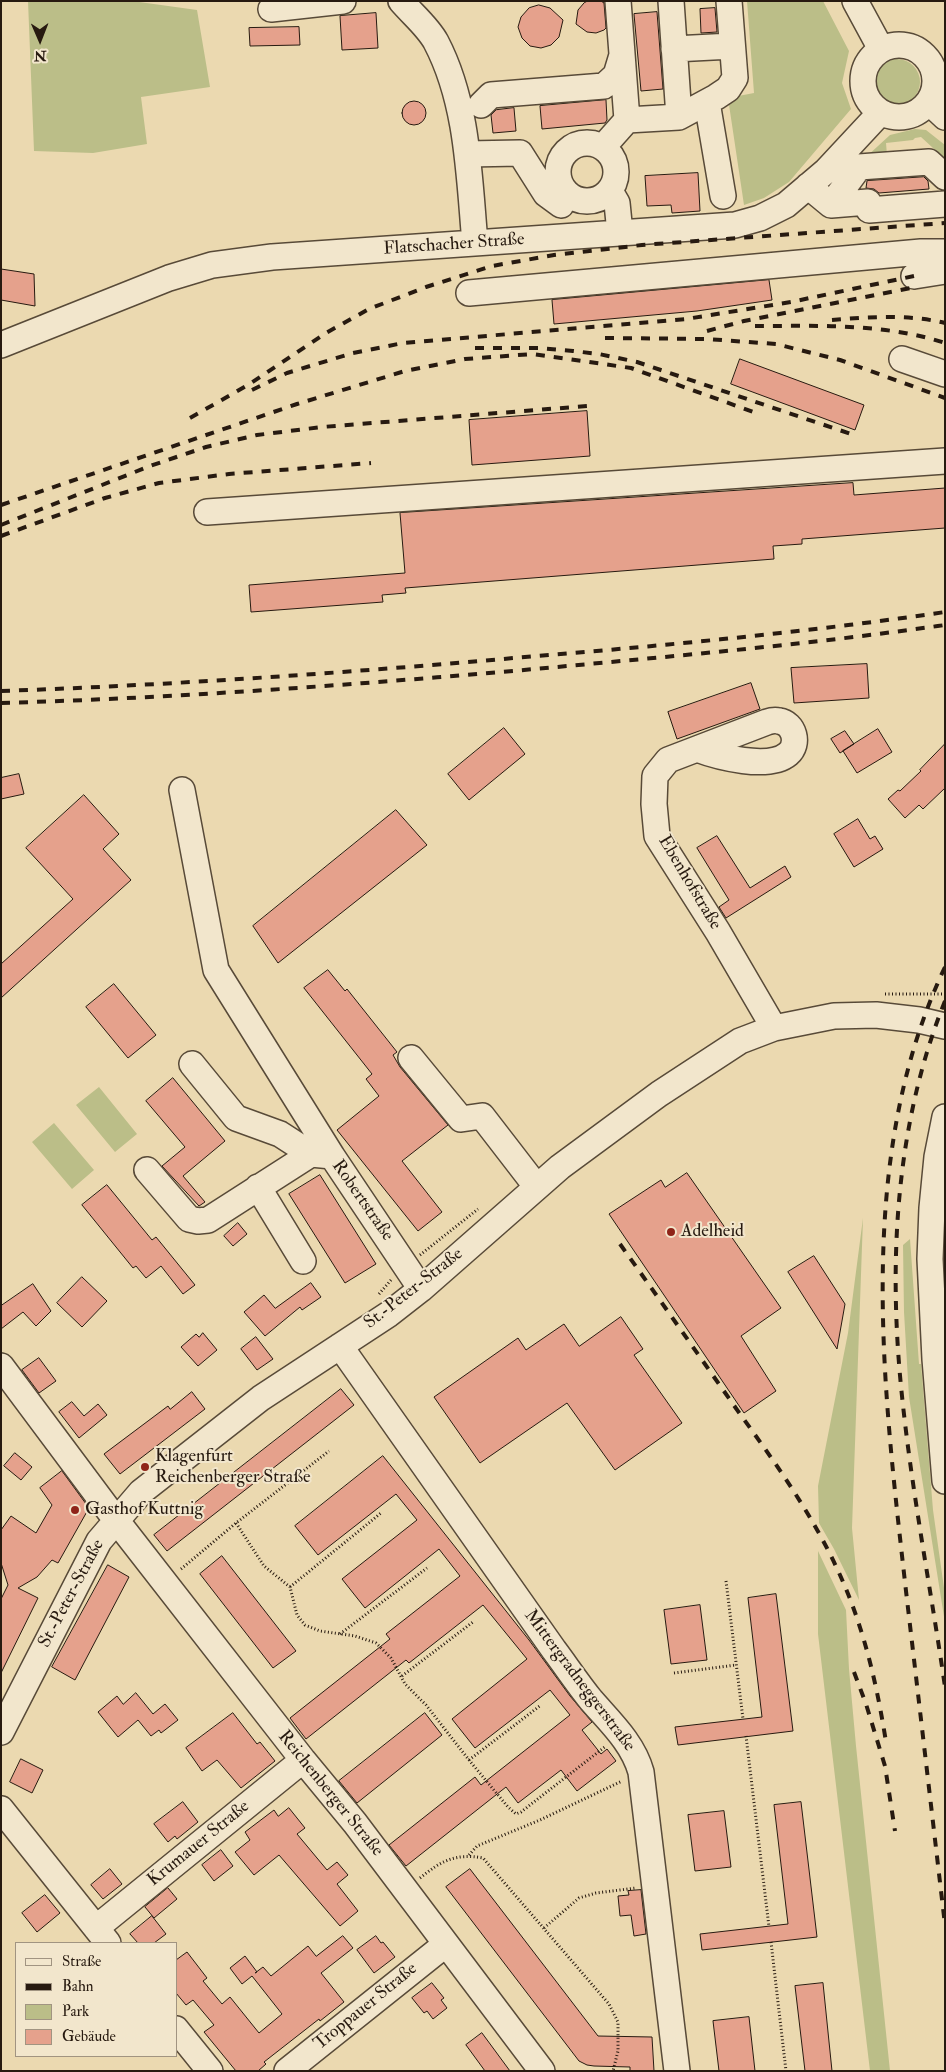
<!DOCTYPE html>
<meta charset="utf-8">
<style>
body{margin:0}
#map{position:relative;width:946px;height:2072px;overflow:hidden;background:#ebd9b0;font-family:"IM FELL Double Pica",serif}
canvas{display:block}
.frame{position:absolute;inset:0;border:2px solid #271a10;pointer-events:none}
.legend{position:absolute;left:15px;top:1942px;width:162px;height:115px;box-sizing:border-box;background:#f2e6cc;border:1px solid #a19481;margin:0;padding:6px 9px;list-style:none;font-size:15px;color:#271a10}
.legend li{display:flex;align-items:center;gap:10px;height:25px}
.legend b{width:25px;border:1px solid #a19481}
.north{position:absolute;left:15px;top:15px;width:50px;height:50px;-webkit-text-stroke:4px #f2e6cc;paint-order:stroke;rotate:179deg;font-size:14px;font-weight:700;line-height:20px;text-align:center;color:#271a10}
.north::after{content:'';display:block;margin:auto;width:18px;height:22px;background:#271a10;clip-path:polygon(50% 0,100% 100%,50% 72%,0 100%)}
</style>
<div id="map">
<canvas width="946" height="2072"></canvas>
<div class="frame"></div>
<ul class="legend">
<li><b style="height:6px;background:#f2e6cc"></b>Straße</li>
<li><b style="height:6px;background:#271a10"></b>Bahn</li>
<li><b style="height:14px;background:#bbbe88"></b>Park</li>
<li><b style="height:14px;background:#e5a18c"></b>Gebäude</li>
</ul>
<div class="north">N</div>
</div>
<script>
const ctx = document.querySelector('canvas').getContext('2d');
ctx.lineJoin = 'round';
function fill(path, color) {
  ctx.fillStyle = color;
  ctx.fill(path, 'evenodd');
}
function stroke(path, color, width, dash) {
  ctx.strokeStyle = color;
  ctx.lineWidth = width;
  ctx.lineCap = dash ? 'butt' : 'round';
  ctx.setLineDash(dash || []);
  ctx.stroke(path);
}
function label(font, color, halo, rows, align = 'center') {
  ctx.font = font + ' "IM FELL Double Pica",serif';
  ctx.lineWidth = 4;
  ctx.setLineDash([]);
  ctx.textBaseline = 'middle';
  ctx.strokeStyle = halo;
  ctx.fillStyle = color;
  for (const [text, x, y, turn = 0] of rows) {
    ctx.save();
    ctx.translate(x, y);
    ctx.rotate((+turn || 0) * Math.PI / 180);
    ctx.textAlign = isNaN(turn) ? turn : align;
    if (halo) ctx.strokeText(text, 0, 0);
    ctx.fillText(text, 0, 0);
    ctx.restore();
  }
}
fill(new Path2D(`
 M28 1H132L197 10 210 87 141 97 147 144 93 153 34 151Z
 M747 1H823L849 51 842 83 851 109 789 182 764 198 744 205 728 98 754 93Z
 M874 82a23 23 0 1 1 46 0a23 23 0 1 1-46 0Z
 M915 129 926 130 945 145V159L921 137 915 138 913 140 886 143 887 155 866 157 890 135Z
 M99 1087 137 1134 115 1152 76 1105Z
 M54 1123 94 1170 72 1189 32 1142Z
 M863 1218 852 1528 859 1600 834 1549 819 1523 818 1486 848 1333Z
 M910 1239 919 1364H921L933 1510 945 1595V1623L909 1397 904 1312 903 1245Z
 M818 1551 846 1610 849 1669 856 1746 890 2071H870L818 1634Z`), '#bbbe88');
const building = new Path2D(`
 M588 1H601L604 3 606 28 604 30 596 33 587 32 576 24 578 10 584 3Z
 M539 5 550 8 563 20 559 37 551 45 541 48 530 46 522 38 518 27 521 17 529 8Z
 M715 8 717 32 701 33 700 9Z
 M657 12 663 89 641 91 634 14Z
 M376 13 378 48 342 50 340 16Z
 M299 27 300 45 250 46 249 28Z
 M606 100 607 120 605 123 542 129 540 106Z
 M402 113a12 12 0 1 1 24 0a12 12 0 1 1-24 0Z
 M514 108 516 131 493 133 491 115 496 110Z
 M698 173 700 211 672 213 671 205 647 206 645 176Z
 M924 177 928 181 929 189 879 193 874 189 866 188 867 181Z
 M1 269 34 274 35 306 1 300Z
 M769 280 772 300 697 311 554 324 552 300Z
 M740 359 864 405 855 430 731 384Z
 M587 411 590 456 472 465 469 420Z
 M853 483 854 495 945 488V528L802 539V544L773 546 774 559 405 588 406 593 382 595 383 602 251 612 249 585 405 573 400 513Z
 M867 664 869 698 794 703 791 668Z
 M751 683 760 709 677 739 668 712Z
 M504 728 525 754 469 800 448 774Z
 M878 729 892 752 857 773 843 751Z
 M845 731 854 744 840 753 831 739Z
 M945 744V788L923 809 919 805 905 818 888 799 898 790 900 791 921 771 920 770Z
 M19 774 24 794 1 799V778Z
 M84 795 119 834 103 849 131 880 1 998V964L73 899 26 848Z
 M396 810 427 845 278 963 253 926Z
 M858 819 870 839 875 836 883 849 854 867 834 834Z
 M717 836 750 888 785 866 791 877 726 918 719 907 729 900 697 848Z
 M328 970 345 991 347 989 397 1052 393 1055 400 1067 448 1125 402 1161 442 1212 418 1231 337 1130 379 1096 366 1079 372 1074 304 988Z
 M114 984 156 1035 128 1058 86 1007Z
 M173 1078 225 1141 183 1176 205 1202 199 1206 162 1166 185 1147 146 1101Z
 M687 1173 781 1308 741 1336 776 1391 744 1413 609 1214 661 1180 665 1187Z
 M320 1175 376 1264 345 1283 289 1194Z
 M107 1185 152 1240 156 1237 195 1285 183 1294 161 1266 146 1278 136 1266 133 1268 82 1205Z
 M238 1223 247 1234 233 1246 224 1236Z
 M814 1256 845 1304 837 1349 788 1272Z
 M82 1277 107 1301 82 1327 57 1303Z
 M311 1283 321 1297 302 1310 300 1307 265 1336 244 1312 264 1295 275 1308Z
 M33 1284 51 1311 36 1326 23 1312 1 1329V1306Z
 M621 1317 643 1349 634 1355 682 1423 615 1470 567 1403 480 1463 434 1397 518 1338 526 1350 564 1324 579 1346Z
 M203 1333 217 1350 198 1366 181 1347 196 1334 199 1337Z
 M256 1337 273 1359 257 1370 241 1349Z
 M39 1358 56 1381 39 1393 22 1370Z
 M341 1389 354 1405 167 1551 154 1535Z
 M192 1392 205 1409 120 1474 104 1454 168 1406 170 1409Z
 M72 1402 84 1416 98 1404 107 1415 79 1438 59 1412Z
 M15 1453 32 1467 21 1480 4 1466Z
 M383 1456 529 1640 570 1696 592 1722 582 1730 601 1754 607 1749 616 1761 577 1791 561 1770 518 1803 506 1787 406 1866 389 1845 475 1777 481 1785 570 1715 550 1690 475 1748 452 1719 527 1659 483 1605 409 1663 406 1660 306 1739 290 1718 390 1639 386 1634 460 1576 439 1549 365 1608 342 1579 417 1520 396 1494 318 1555 295 1526Z
 M62 1471 89 1508 58 1563 52 1560 37 1577 18 1588 38 1598 1 1673V1599L8 1585 1 1563V1530L11 1516 36 1533 52 1505 40 1488Z
 M222 1556 296 1651 273 1668 200 1574Z
 M108 1565 129 1577 75 1680 52 1667Z
 M776 1594 793 1731 678 1745 675 1727 762 1717 748 1598Z
 M700 1605 707 1660 671 1664 664 1610Z
 M136 1693 153 1714 165 1704 178 1720 161 1733 159 1730 151 1736 138 1720 118 1737 98 1712 117 1696 123 1704Z
 M233 1713 257 1744 260 1742 275 1761 241 1788 217 1760 202 1771 186 1748Z
 M425 1713 442 1735 357 1803 339 1781Z
 M21 1759 43 1770 32 1793 10 1782Z
 M183 1802 198 1822 177 1839 175 1836 168 1842 154 1824Z
 M801 1802 817 1937 702 1950 700 1934 788 1924 774 1805Z
 M289 1808 305 1828 297 1834 327 1870 337 1862 348 1875 337 1884 358 1911 340 1926 279 1855 254 1875 235 1852 250 1840 245 1832 274 1810 278 1816Z
 M724 1811 731 1867 695 1871 688 1815Z
 M221 1850 233 1866 214 1881 202 1865Z
 M110 1869 122 1884 103 1899 91 1885Z
 M470 1869 598 2036 652 2037 654 2071H630V2067L594 2066 587 2065 579 2061 446 1887Z
 M168 1888 177 1899 154 1918 145 1907Z
 M641 1890 646 1934 634 1936 631 1915 620 1916 618 1896 629 1895 628 1891Z
 M45 1895 60 1913 37 1932 22 1913Z
 M152 1916 166 1934 154 1943H138L130 1934Z
 M343 1936 353 1948 321 1973 344 2002 320 2021 319 2019 264 2062 266 2064 258 2071H236L204 2032 214 2025 193 2000 186 2005 176 1993V1960L187 1952 207 1978 203 1981 222 2004 230 1997 259 2033 282 2014 252 1976 242 1984 230 1968 245 1956 257 1972 255 1973 263 1967 271 1976 308 1946 316 1956Z
 M376 1936 381 1943 383 1942 395 1957 374 1973 357 1950Z
 M432 1983 444 1998 441 2000 447 2008 433 2019 427 2011 424 2013 412 1998Z
 M823 1983 832 2071H805L795 1986Z
 M749 2017 755 2071H719L713 2021Z
 M482 2033 510 2071H485L466 2045Z`);
fill(building, '#e5a18c');
stroke(building, '#271a10', 1);
const minor = new Path2D(`
 M401 1C412 14 428 27 436 42 468 103 469 176 475 243
 M618 1 627 120
 M855 1 881 49
 M271 9 343 1
 M863 81a36 36 0 1 1 72 0a36 36 0 1 1-72 0Z
 M674 49 732 46
 M707 102 723 196
 M930 103 945 117
 M481 105 491 95 604 86 616 75 622 55
 M679 117 716 97 728 89 735 78 729 1
 M558 172a29 29 0 1 1 58 0a29 29 0 1 1-58 0Z
 M603 147 627 120 679 117 671 1
 M467 154 520 153 546 194 561 205
 M808 186 831 205 868 202 869 210 945 204
 M610 191 617 203 620 233
 M831 205 859 167 929 162 945 177
 M914 276 945 271
 M469 293 921 252H945
 M1 345 169 278 212 265 272 257 735 225 760 218 786 205 826 171 880 113
 M902 359 945 374
 M207 512 945 461
 M697 749C718 757 769 770 788 754 800 744 794 723 779 721 775 720 770 721 767 722L668 760 655 776 654 804 657 836 718 932 774 1028
 M182 790 216 970 332 1156
 M411 1058 461 1119 482 1116 536 1186
 M192 1064 236 1118 280 1134 311 1154
 M945 1117 937 1157 932 1208 930 1259 935 1359 945 1481
 M147 1170 189 1219 198 1221 208 1220 311 1154 332 1156 421 1289
 M258 1187 303 1261
 M340 1346 554 1650C566 1666 578 1684 591 1700 610 1722 633 1743 641 1772L677 2071
 M1 1366 116 1520 303 1760 355 1823 542 2071
 M1 1732 99 1541 141 1492 261 1398 389 1314 421 1289 560 1167 659 1094 740 1041 774 1028 834 1016 876 1015 919 1020 945 1026
 M1 1809 108 1943
 M96 1928 303 1760
 M176 2029 210 2071
 M287 2071 446 1944`);
stroke(minor, '#584a38', 28);
stroke(new Path2D(`
 M885 994H945
 M420 1255 478 1209
 M379 1294 391 1280
 M236 1523 264 1566 290 1587 297 1615 305 1625 320 1631 355 1636 376 1643 391 1658 405 1684 426 1705 469 1760 508 1807 516 1814 521 1812 606 1746
 M181 1569 236 1523 329 1451
 M726 1581 743 1719
 M290 1587 381 1513
 M340 1634 427 1568
 M674 1673 736 1665
 M402 1676 473 1622
 M746 1736 769 1927
 M469 1760 541 1705
 M469 1855 477 1846 540 1820 622 1781
 M420 1878C441 1861 455 1853 483 1858L609 2004 618 2022V2051L613 2071
 M544 1928 579 1898 596 1893 636 1888
 M771 1942 786 2071`), '#271a10', 3, [1, 2.5]);
stroke(minor, '#f2e6cc', 25);
stroke(new Path2D(`
 M832 320C869 317 908 314 945 323
 M755 326C818 326 884 323 945 343
 M707 331 744 321 916 287
 M605 338 707 339 776 344 840 360 945 398
 M475 348H538L573 351 599 354 637 362 854 435
 M252 390 287 373 353 353 403 343 686 319 791 302 914 276
 M190 418 248 385 326 333 369 309 426 287 492 266 554 255 642 245 945 223
 M1 505 297 404 405 371 465 359 533 354 631 368 759 414
 M1 525 150 466 206 447 257 435 322 427 587 406
 M1 536 105 498 159 483 229 474 371 463
 M1 691C172 685 344 673 514 658 658 646 802 633 945 612
 M1 703C176 698 350 685 524 670 664 657 805 645 945 625
 M945 967C854 1159 883 1387 906 1591 919 1702 932 1814 945 1925
 M945 1001C895 1125 888 1264 902 1396 912 1493 931 1590 945 1687
 M620 1244C660 1300 700 1357 740 1414 777 1465 814 1517 840 1575 864 1628 877 1685 886 1742
 M854 1672 866 1704 885 1766 895 1831`), '#271a10', 4, [9, 9]);
for (const [x, y, r, color] of [
 [671,1232,5,"#8f2418"],
 [145,1467,5,"#8f2418"],
 [75,1510,5,"#8f2418"]
]) {
  const dot = new Path2D();
  dot.arc(x, y, r, 0, 2 * Math.PI);
  ctx.fillStyle = color;
  ctx.fill(dot);
  stroke(dot, '#f2e6cc', 2);
}
label('18px', '#271a10', '#f2e6cc', [
 ["Flatschacher Straße",454,245,-4],
 ["Ebenhofstraße",689,883,59],
 ["Robertstraße",362,1201,55],
 ["St.-Peter-Straße",414,1289,-38],
 ["St.-Peter-Straße",72,1594,-62],
 ["Mittergradneggerstraße",579,1681,53],
 ["Reichenberger Straße",330,1794,51],
 ["Krumauer Straße",199,1844,-39],
 ["Troppauer Straße",366,2007,-39]
]);
label('18px', '#271a10', '#f2e6cc', [
 ["Adelheid",681,1232],
 ["Klagenfurt",155,1457],
 ["Reichenberger Straße",155,1478],
 ["Gasthof Kuttnig",85,1510]
], 'left');
</script>
